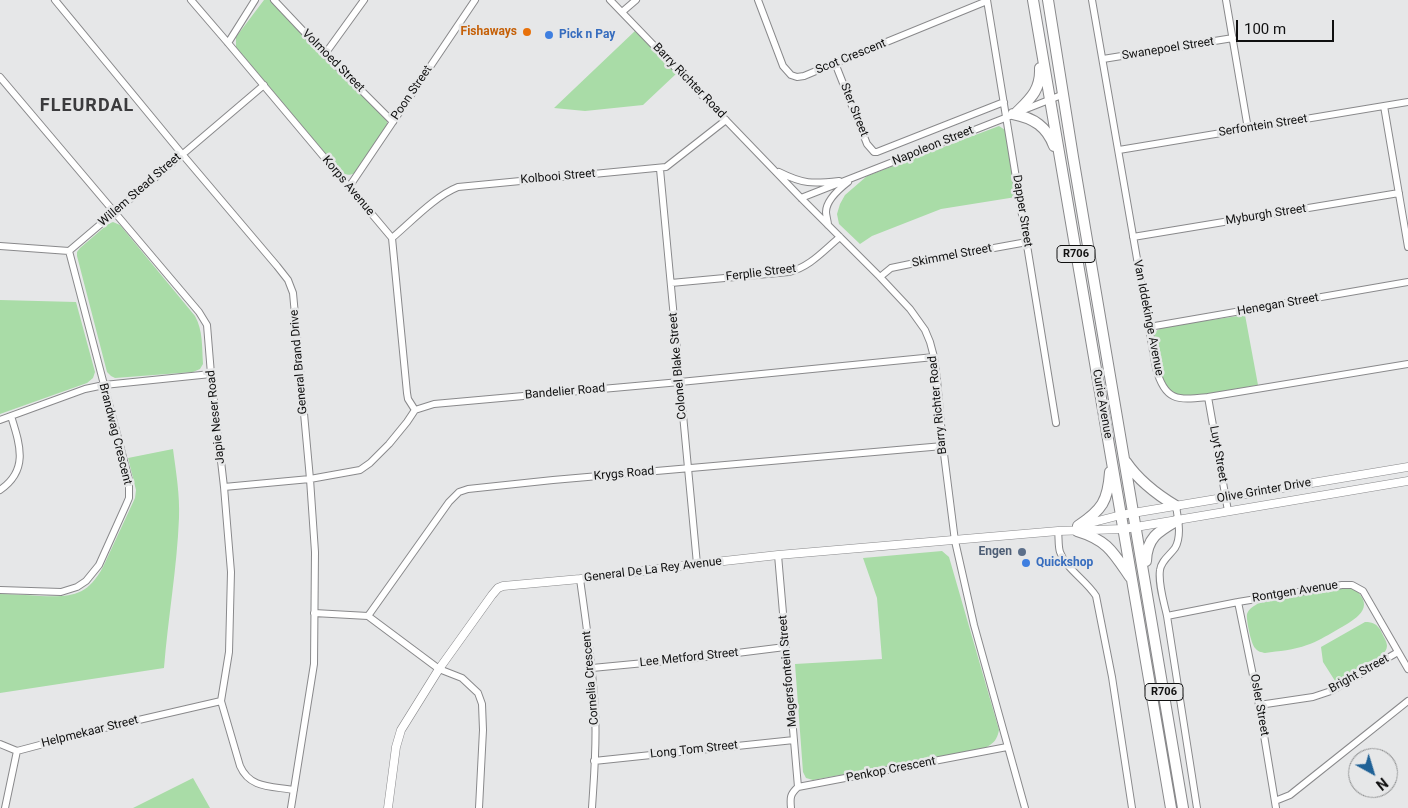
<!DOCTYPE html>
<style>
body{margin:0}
#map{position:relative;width:1408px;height:808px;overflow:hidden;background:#e6e7e8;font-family:Roboto,sans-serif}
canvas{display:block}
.north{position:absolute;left:1348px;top:748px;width:50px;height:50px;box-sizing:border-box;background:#e6e7e8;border:1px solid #909192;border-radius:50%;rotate:141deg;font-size:14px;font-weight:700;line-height:20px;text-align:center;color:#101010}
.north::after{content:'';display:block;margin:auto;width:18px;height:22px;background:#1f6196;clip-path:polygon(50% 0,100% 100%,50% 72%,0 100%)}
.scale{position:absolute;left:1236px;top:20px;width:98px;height:22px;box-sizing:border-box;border:2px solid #101010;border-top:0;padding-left:6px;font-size:15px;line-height:18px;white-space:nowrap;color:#101010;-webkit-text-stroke:4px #e6e7e8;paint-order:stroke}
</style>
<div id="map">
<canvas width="1408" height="808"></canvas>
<div class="north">N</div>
<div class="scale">100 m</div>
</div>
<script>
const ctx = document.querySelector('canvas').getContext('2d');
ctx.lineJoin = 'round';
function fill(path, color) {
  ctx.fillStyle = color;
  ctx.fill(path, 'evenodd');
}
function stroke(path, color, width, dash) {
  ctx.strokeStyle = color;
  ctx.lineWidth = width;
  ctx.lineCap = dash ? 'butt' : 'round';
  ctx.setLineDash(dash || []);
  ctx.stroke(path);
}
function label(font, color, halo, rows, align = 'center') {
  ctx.font = font + ' Roboto,sans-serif';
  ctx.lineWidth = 5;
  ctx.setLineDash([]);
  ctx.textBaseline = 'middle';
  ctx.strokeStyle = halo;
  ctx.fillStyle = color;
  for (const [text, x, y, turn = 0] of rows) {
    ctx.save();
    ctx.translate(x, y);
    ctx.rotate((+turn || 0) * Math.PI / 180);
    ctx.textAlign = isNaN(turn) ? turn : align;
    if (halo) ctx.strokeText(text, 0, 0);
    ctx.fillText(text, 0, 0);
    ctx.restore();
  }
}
fill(new Path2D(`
 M264 0H271L387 119V125L355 173C349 176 346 175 341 172L236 47V37Z
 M636 30 677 73 643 105 585 111 554 108Z
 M999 126 1005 130 1016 197 941 209 872 236 860 244 839 224 837 214 840 204 845 195 867 176Z
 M113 222 120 225 195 316C203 330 202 348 203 364L200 369 193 372 115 378 111 376 107 372 77 256V252L80 248 108 224Z
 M0 300 76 302 95 372 93 378 87 383 0 414Z
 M1245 315 1258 385 1189 397C1183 396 1176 396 1171 391 1157 381 1156 352 1154 336L1156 331 1163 327Z
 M173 449C176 472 180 495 179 518 177 568 168 618 164 668L0 693V594C13 594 27 595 40 596 70 597 87 597 103 567L135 498 136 490 128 458Z
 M942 551 949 557 999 730C997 740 994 743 985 748L813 780 806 778 803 772 795 664 882 659 877 598 863 558Z
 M1345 588C1352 588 1357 589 1361 596 1373 613 1346 624 1335 631 1326 636 1317 642 1307 645 1294 650 1279 651 1265 653 1261 652 1258 652 1255 648 1251 644 1246 619 1247 614 1249 608 1254 606 1259 603Z
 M1365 622C1373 622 1377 624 1381 631 1383 636 1387 641 1387 646 1387 659 1349 677 1337 684L1323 662 1321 647Z
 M193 778 210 808H133Z`), '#a9dca7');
const minor = new Path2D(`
 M55 0 182 154 277 266 288 280 293 293 310 479 315 552 314 664 291 808
 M191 0 228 43 392 238 407 393 408 399 415 410
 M274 0 325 54 393 122
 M610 0 801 198 880 277 910 309 925 330 930 342 934 357 937 380 943 446 955 541 974 625 1025 808
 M758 0 783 66 791 75 797 77 804 76 835 63 987 1
 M987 0 1056 423
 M1092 0 1156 368C1165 402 1178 400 1208 397L1408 364
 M1226 0 1248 129
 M622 12 636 0
 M228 43 255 0
 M325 54 364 0
 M1103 59 1233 38
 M835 63 867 144 874 152H877L1004 102
 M0 77 199 312 207 325 211 374 224 487 231 572 229 652 221 701 240 766C250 789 272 786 294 790
 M1384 106 1408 247
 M1021 111 1064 94
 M1119 150 1408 102
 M660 169 697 564
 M779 172C803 184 812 184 839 181
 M349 187 475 0
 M801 198 1010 116
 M828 225C828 221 826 216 826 212 826 200 839 189 848 182
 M1133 237 1399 193
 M392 238C411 222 435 196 458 187L666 167 726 120
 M0 246 69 251 264 85
 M880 277 891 268 939 258 1027 242
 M671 283 789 272C810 267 824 250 840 237
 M1149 327 1408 282
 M1208 397 1228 511
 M0 420 85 389 104 385 211 374
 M224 487 310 479 360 470 370 463 389 444 407 422 415 410 434 404 680 382 934 357
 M0 490C29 470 20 445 11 416
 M1176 506C1178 519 1182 536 1175 548 1170 555 1161 561 1160 570 1158 584 1164 602 1167 616L1197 808
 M1058 531C1059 538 1058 546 1060 552 1066 569 1086 580 1096 596L1112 677 1132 808
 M778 555 798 787
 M580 579C586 623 593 667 595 712 597 744 594 776 592 808
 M0 590 61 592 77 587 86 581 99 565 126 505 129 498V480L69 251
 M1238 602 1259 705 1276 808
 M314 613 368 616 439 669 462 678 478 693 482 704 483 730 479 808
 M368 616 449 502 459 492 468 489 553 480 943 446
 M1167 616 1238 602 1342 585H1352L1363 591 1408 669
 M592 668 697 658 785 647
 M1259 705 1313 697 1331 691 1398 652
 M0 744 17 751
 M594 761 794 740
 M1275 801 1290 795 1408 701
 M5 808 17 751 104 728 221 701
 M791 808C790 798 790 794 798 787L1007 747`);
const tertiary = new Path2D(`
 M1082 525 1121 515 1408 467
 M388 808 396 747 401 730 439 669 492 595 498 588 503 586 580 579 697 564 778 555 1058 531 1124 529 1408 481`);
const primary = new Path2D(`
 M1033 0 1171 808
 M1048 0 1073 157 1183 808
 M1016 113C1030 99 1041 90 1040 68
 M1013 114C1034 118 1047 127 1054 146
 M1126 462C1139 481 1156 494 1176 506
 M1078 526C1102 510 1108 501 1110 472
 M1077 531C1107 540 1113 552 1130 577
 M1146 561C1147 537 1159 531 1178 520`);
stroke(minor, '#89898b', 8);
stroke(tertiary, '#89898b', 9);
stroke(primary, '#89898b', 12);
stroke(minor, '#fff', 6);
stroke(tertiary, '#fff', 8);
stroke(primary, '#fff', 10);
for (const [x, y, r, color] of [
 [527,32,5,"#e8710a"],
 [549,35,5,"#3f7fe0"],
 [1022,552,5,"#5c6f8a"],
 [1026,563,5,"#3f7fe0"]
]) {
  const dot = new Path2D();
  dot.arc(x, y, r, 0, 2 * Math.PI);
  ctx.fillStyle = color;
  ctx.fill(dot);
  stroke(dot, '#e6e7e8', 2);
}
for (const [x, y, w] of [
 [1076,254,38],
 [1164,692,38]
]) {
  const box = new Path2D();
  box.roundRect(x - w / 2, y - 8.5, w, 17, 4);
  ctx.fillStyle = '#e6e7e8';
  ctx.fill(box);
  stroke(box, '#101010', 1);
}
label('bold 11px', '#101010', null, [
 ["R706",1076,254],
 ["R706",1164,692]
]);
label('bold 12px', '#c56008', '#e6e7e8', [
 ["Fishaways",517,32]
], 'right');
label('bold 12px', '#366cbe', '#e6e7e8', [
 ["Pick n Pay",559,35],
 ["Quickshop",1036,563]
], 'left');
label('12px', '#101010', '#e6e7e8', [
 ["Swanepoel Street",1168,49,-9],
 ["Scot Crescent",851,57,-22],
 ["Volmoed Street",333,61,45],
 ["Barry Richter Road",689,81,46],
 ["Poon Street",412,93,-56],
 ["Ster Street",854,110,68],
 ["Serfontein Street",1263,126,-9],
 ["Napoleon Street",933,146,-22],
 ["Kolbooi Street",558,177,-5],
 ["Korps Avenue",348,186,50],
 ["Willem Stead Street",140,190,-41],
 ["Dapper Street",1022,211,81],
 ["Myburgh Street",1266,215,-9],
 ["Skimmel Street",952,256,-11],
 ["Ferplie Street",761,273,-7],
 ["Henegan Street",1278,305,-10],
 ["Van Iddekinge Avenue",1148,318,79],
 ["General Brand Drive",299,362,-95],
 ["Colonel Blake Street",678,366,-95],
 ["Bandelier Road",565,392,-5],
 ["Curie Avenue",1102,404,80],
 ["Barry Richter Road",938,405,-96],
 ["Japie Neser Road",216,417,-96],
 ["Brandwag Crescent",115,434,76],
 ["Luyt Street",1218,454,80],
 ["Krygs Road",624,474,-5],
 ["Olive Grinter Drive",1264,491,-10],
 ["General De La Rey Avenue",653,570,-7],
 ["Rontgen Avenue",1295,592,-9],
 ["Lee Metford Street",689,658,-6],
 ["Magersfontein Street",788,671,-95],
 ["Bright Street",1359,674,-29],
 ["Cornelia Crescent",591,678,-95],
 ["Osler Street",1259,705,80],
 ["Helpmekaar Street",90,732,-14],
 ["Long Tom Street",694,750,-6],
 ["Penkop Crescent",891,770,-11]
]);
label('bold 12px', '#4e5e75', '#e6e7e8', [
 ["Engen",1012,552]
], 'right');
ctx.letterSpacing = '1px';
label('bold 18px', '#3b3b3d', '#e6e7e8', [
 ["FLEURDAL",87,106]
]);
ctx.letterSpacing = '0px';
</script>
